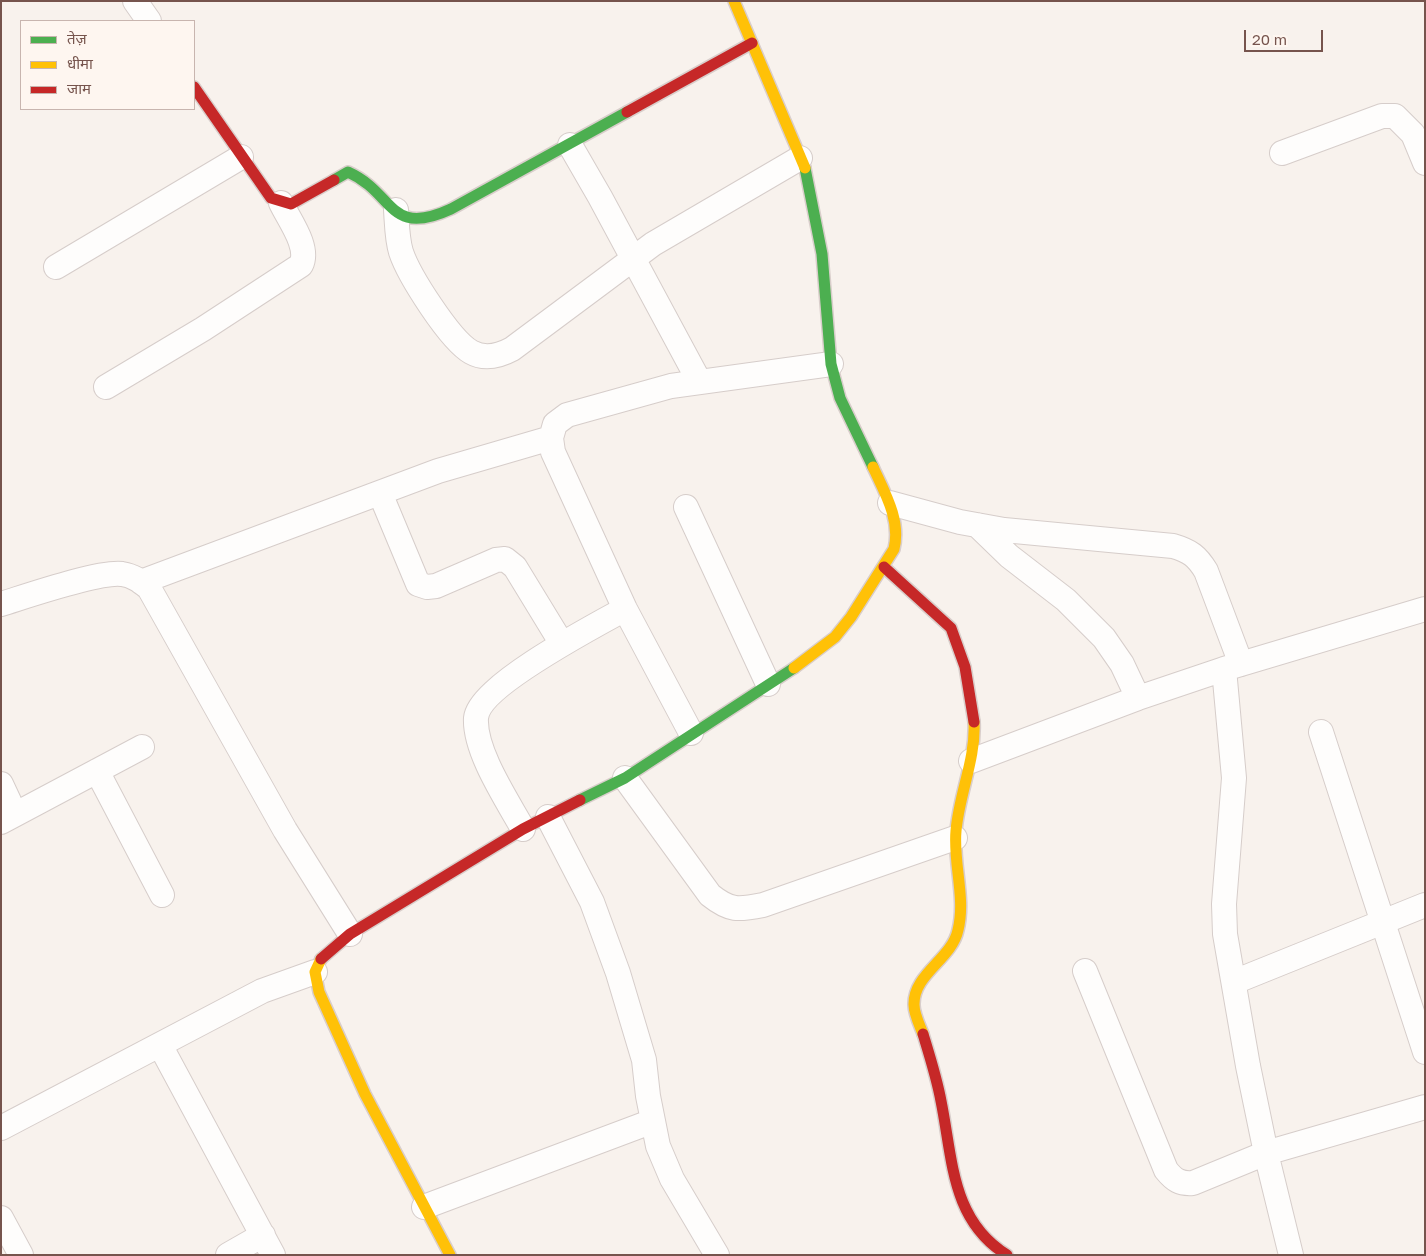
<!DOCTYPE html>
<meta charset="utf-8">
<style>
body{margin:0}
#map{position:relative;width:1426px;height:1256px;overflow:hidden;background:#f8f2ed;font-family:"Golos Text","Noto Sans Devanagari",sans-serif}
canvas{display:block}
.frame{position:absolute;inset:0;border:2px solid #76544d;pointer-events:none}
.legend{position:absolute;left:20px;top:20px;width:175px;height:90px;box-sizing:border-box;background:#fef6f0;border:1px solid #c8b5af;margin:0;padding:6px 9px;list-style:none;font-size:15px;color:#76544d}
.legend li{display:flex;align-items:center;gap:10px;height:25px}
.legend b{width:25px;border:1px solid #c8b5af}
.scale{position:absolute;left:1244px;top:30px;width:79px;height:22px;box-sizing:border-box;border:2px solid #76544d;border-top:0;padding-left:6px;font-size:15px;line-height:18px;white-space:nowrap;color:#76544d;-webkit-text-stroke:4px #fef6f0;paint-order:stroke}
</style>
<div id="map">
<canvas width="1426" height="1256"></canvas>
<div class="frame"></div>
<ul class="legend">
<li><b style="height:6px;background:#4caf50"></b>तेज़</li>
<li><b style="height:6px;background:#ffc107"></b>धीमा</li>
<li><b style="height:6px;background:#c62828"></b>जाम</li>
</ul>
<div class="scale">20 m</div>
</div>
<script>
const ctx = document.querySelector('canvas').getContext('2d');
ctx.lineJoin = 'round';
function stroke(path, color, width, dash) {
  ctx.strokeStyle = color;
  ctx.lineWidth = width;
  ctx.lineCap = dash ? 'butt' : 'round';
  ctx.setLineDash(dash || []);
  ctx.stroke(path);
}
const street = new Path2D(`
 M135 1 149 21
 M570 145 600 197 699 381
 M1282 153 1382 116H1395L1413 134 1425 163
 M396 210C397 224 397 239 401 252 409 276 450 340 471 352 485 360 499 356 512 349L653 244 800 158
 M56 267 241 157
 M106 387 203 329 301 265C310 247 289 220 281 203
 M380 493 418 584 427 587 436 586 496 560 505 559 515 567 562 644
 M890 503 960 522 1004 530 1173 546C1190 551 1197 556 1206 571L1241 664
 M686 507 768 684
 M977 525 1009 556 1066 600 1104 638 1122 664 1138 698
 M141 582 438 471 551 438
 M1 604C27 596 99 571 122 574 134 576 140 581 149 588L285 830 350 934
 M1224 669 1234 778 1224 904 1225 934 1248 1066 1266 1153 1291 1255
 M1321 732 1425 1052
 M691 733 625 609 553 452 551 438 555 424 567 415 671 386 831 364
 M971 761 1138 698 1224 669 1425 609
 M97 771 162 895
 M625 778 710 895C730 911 738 910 763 905L955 838
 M1 784 15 814
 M548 817 592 902 618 973 644 1060 648 1096 658 1146 672 1179 717 1255
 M1 822 142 747
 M523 829C507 800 474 751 476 718 479 686 596 625 625 609
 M1085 971 1166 1170C1174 1180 1180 1184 1193 1183L1266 1153 1425 1107
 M1234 982 1425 905
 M160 1045 273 1255
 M1 1128 262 991 315 972
 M424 1207 653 1121
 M1 1218 21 1255
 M228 1255 263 1235`);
const fast = new Path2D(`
 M805 168 822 254 831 364 840 398 873 467
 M334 180 348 172C395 193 388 238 451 209L627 112
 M580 800 625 778 794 668`);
const slow = new Path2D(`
 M734 1 805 168
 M794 668 835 637 851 617 894 549C901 520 885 493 873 467
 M321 959 315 972 319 992 365 1094 450 1255
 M923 1034C920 1026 914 1014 914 1005 913 974 952 959 958 930 966 898 953 864 956 831 959 794 976 759 974 722`);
const jam = new Path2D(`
 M194 87 271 198 291 204 334 180
 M627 112 752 43
 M884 567 951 628 965 667 974 722
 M321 959 350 934 523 829 580 800
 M923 1034C930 1057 937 1079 941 1101 953 1160 951 1220 1007 1255`);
stroke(street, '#d6cdca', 26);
stroke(fast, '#d9cecb', 14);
stroke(slow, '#d9cecb', 14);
stroke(jam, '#d9cecb', 14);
stroke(street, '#fefdfc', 24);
stroke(fast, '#4caf50', 11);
stroke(slow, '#ffc107', 11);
stroke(jam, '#c62828', 11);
</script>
